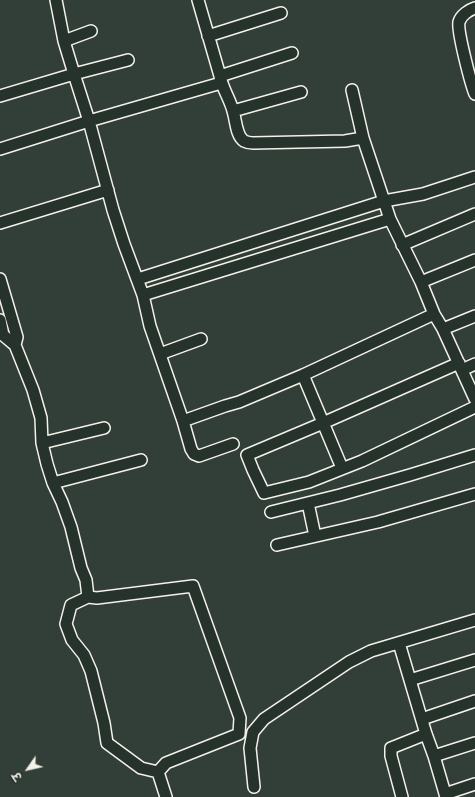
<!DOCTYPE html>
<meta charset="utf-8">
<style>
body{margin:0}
#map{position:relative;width:475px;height:797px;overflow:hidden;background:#323e38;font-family:Pangolin,"Playpen Sans Deva",sans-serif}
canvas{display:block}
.north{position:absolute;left:8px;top:749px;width:40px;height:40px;-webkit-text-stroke:3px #26332d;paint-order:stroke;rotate:236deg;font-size:11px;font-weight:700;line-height:16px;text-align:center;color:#f4f1e8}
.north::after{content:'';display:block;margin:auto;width:14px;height:18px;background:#f4f1e8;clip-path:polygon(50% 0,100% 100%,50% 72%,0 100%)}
</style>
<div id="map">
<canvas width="475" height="797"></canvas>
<div class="north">उ</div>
</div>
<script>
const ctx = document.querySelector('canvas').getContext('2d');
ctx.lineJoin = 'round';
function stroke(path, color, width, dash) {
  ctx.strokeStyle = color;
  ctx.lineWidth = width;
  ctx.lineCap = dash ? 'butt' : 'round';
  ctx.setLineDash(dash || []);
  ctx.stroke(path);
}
const minor = new Path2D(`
 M56 0 64 41 74 74 89 121 113 210 124 244 143 295 150 326 183 421 191 449 194 454 199 456 233 444
 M198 0 220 76C222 88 230 99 233 111 236 120 236 136 244 141 246 142 251 143 253 143L345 141 363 138
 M475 8C469 10 461 15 459 22 457 31 471 84 475 94
 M208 36 281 13
 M64 41 91 31
 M220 76 292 53
 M352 90 363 138 390 219 421 282 434 314 443 329 475 399
 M0 96 74 74 128 60
 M233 111 301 92
 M0 149 89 121 221 83
 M0 223 108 190
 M402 245 475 214
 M0 279 17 337 15 345
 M138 279 384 201 423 194 475 177
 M421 282 475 260
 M143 295 390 219
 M0 320 3 335 15 345 33 390 41 418 42 443 47 464 53 483 62 502 71 527 81 568 86 580 88 597 71 605 66 624 72 640 84 655 91 671 104 723 107 743 141 768 158 772 166 797
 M443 329 475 316
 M160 354 201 339
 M459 363 323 423 247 455 253 470 264 493 309 482 362 461 475 407
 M462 370 475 364
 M303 375 342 468
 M183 421 225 406 239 402 303 375 434 314
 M42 443 104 428
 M53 483 141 460
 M308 503 315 536
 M271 512 340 495 410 475 475 455
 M277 545 378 522 475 494
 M88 597 97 598 193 586 240 718 239 734 166 763 158 772
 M399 643 426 734 434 756 446 797
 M410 680 475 660
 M422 719 475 701
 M434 756 475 743
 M254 787 250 748 253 732 264 719 349 662 371 651 475 620
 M445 794 475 784
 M402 797 391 756V748L426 734`);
stroke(minor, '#f4f1e8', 14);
stroke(minor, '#26332d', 11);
</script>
